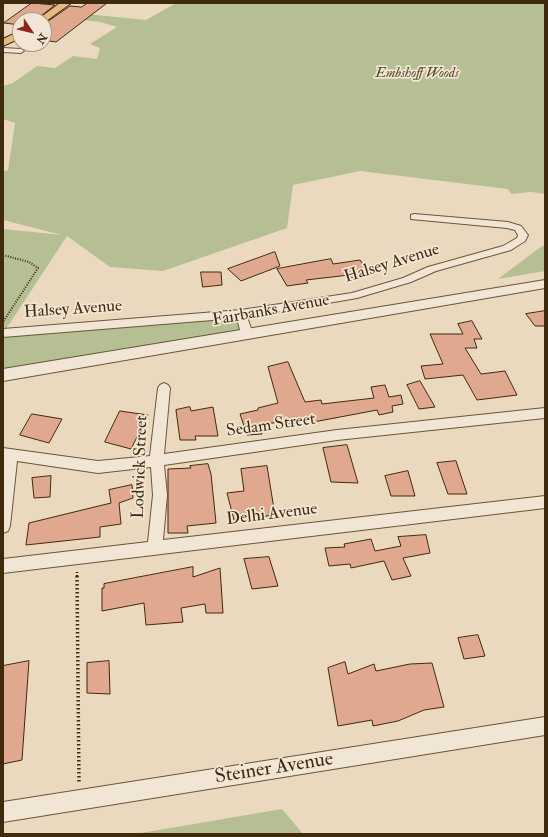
<!DOCTYPE html>
<style>
body{margin:0}
#map{position:relative;width:548px;height:837px;overflow:hidden;background:#ead9be;font-family:"IM FELL Double Pica",serif}
canvas{display:block}
.frame{position:absolute;inset:0;border:4px solid #402a0d;pointer-events:none}
.north{position:absolute;left:12px;top:12px;width:40px;height:40px;box-sizing:border-box;background:#f1e6d5;border:1px solid #aa9b85;border-radius:50%;rotate:125deg;font-size:11px;font-weight:700;line-height:16px;text-align:center;color:#402a0d}
.north::after{content:'';display:block;margin:auto;width:14px;height:18px;background:#8f2418;clip-path:polygon(50% 0,100% 100%,50% 72%,0 100%)}
</style>
<div id="map">
<canvas width="548" height="837"></canvas>
<div class="frame"></div>
<div class="north">N</div>
</div>
<script>
const ctx = document.querySelector('canvas').getContext('2d');
ctx.lineJoin = 'round';
function fill(path, color) {
  ctx.fillStyle = color;
  ctx.fill(path, 'evenodd');
}
function stroke(path, color, width, dash) {
  ctx.strokeStyle = color;
  ctx.lineWidth = width;
  ctx.lineCap = dash ? 'butt' : 'round';
  ctx.setLineDash(dash || []);
  ctx.stroke(path);
}
function label(font, color, halo, rows, align = 'center') {
  ctx.font = font + ' "IM FELL Double Pica",serif';
  ctx.lineWidth = 3.5;
  ctx.setLineDash([]);
  ctx.textBaseline = 'middle';
  ctx.strokeStyle = halo;
  ctx.fillStyle = color;
  for (const [text, x, y, turn = 0] of rows) {
    ctx.save();
    ctx.translate(x, y);
    ctx.rotate((+turn || 0) * Math.PI / 180);
    ctx.textAlign = isNaN(turn) ? turn : align;
    if (halo) ctx.strokeText(text, 0, 0);
    ctx.fillText(text, 0, 0);
    ctx.restore();
  }
}
fill(new Path2D(`
 M176 3H545V194L531 192 511 194 508 189 360 171 293 185 287 228 163 271 110 267 67 236 4 332 241 314 247 334 3 375V229L62 235 3 220V172L8 170 15 123 3 119V86L13 83 37 66 55 68 73 56 97 59 100 48 90 44 117 27 100 22 59 17 66 12 146 20Z
 M545 245V271L498 279 542 246Z
 M282 809 303 834H135Z`), '#b5bf93');
const building = new Path2D(`
 M32 3 55 5 36 20H20V25L4 23Z
 M88 3H107L56 42 44 40V24L70 6 81 7Z
 M275 252 280 266 241 281 228 269Z
 M331 259 333 264 360 260 370 275 351 278 349 275 306 280 308 283 287 286 277 269Z
 M201 272H221L222 285 203 287Z
 M545 311V326H535L526 314Z
 M472 321 482 339H474L477 348H465L481 374 505 371 517 395 477 400 463 375 425 379 421 366 443 364 430 334H463L458 324Z
 M288 362 305 402 321 400 322 404 374 398 371 387 385 385 389 397 401 395 403 404 392 406 393 412 379 415 377 410 303 424H287L286 422 259 424 262 434 247 435 240 414 258 410V408L278 403 268 367Z
 M420 381 435 407 419 409 407 385Z
 M190 407 191 411 213 407 218 436H195L196 440H180L176 410Z
 M120 411 148 415 131 449 105 442Z
 M32 414 62 419 49 443 20 435Z
 M347 445 358 483 331 482 323 448Z
 M456 461 467 494H448L437 463Z
 M208 464 211 474 216 523 187 526 188 533H168V469L191 468 190 466Z
 M267 466 275 515 234 520 227 493 244 491 241 469Z
 M408 471 415 496H391L385 476Z
 M51 476 50 497 34 498 32 478Z
 M132 485 133 498 119 503 121 524 100 527V537L26 545 29 523 111 503 109 490Z
 M426 535 430 553 403 558 411 576 392 580 384 561 351 568 350 564 329 566 325 548 345 547 344 544 371 539 375 551 401 546 398 537Z
 M269 557 278 586 252 589 244 559Z
 M193 567V577L220 568 223 613H206L205 604 181 608 183 622 146 625 144 603 102 611V588H104V584Z
 M478 635 485 656 464 659 458 638Z
 M29 661 22 760 3 764V666Z
 M109 661 110 694 87 693V663Z
 M345 662 348 674 374 664 376 671 410 664 432 663 444 707 424 710 398 721 373 726 372 720 338 726 328 668Z`);
fill(building, '#e0a88f');
stroke(building, '#402a0d', 1);
const minor = new Path2D(`
 M3 48 21 49 24 51 21 53 3 52Z
 M414 214 508 222 521 226 528 235 525 241 511 250 436 271 411 282 357 298 247 317 253 334 247 338 241 334 237 318 3 337V329L241 310 352 293 403 278 428 267 503 246 517 238 518 235 515 230 507 228 411 219V215Z
 M164 383 168 385 170 388 164 454 337 430 545 408V418L337 440 164 465 167 495 163 540 545 496V508L3 573V559L148 542 153 495 151 467 98 473 17 461 10 526 8 531 3 533V448L98 461 150 456 158 388 160 385Z
 M545 717V735L3 822V802Z`);
const tertiary = new Path2D(`
 M545 280V288L3 381V369Z`);
const primary = new Path2D(`
 M60 3H71L45 22H44V20H37Z
 M20 31V38L3 46V39Z`);
stroke(minor, '#6a5639', 2);
stroke(tertiary, '#6a5639', 2);
stroke(primary, '#402a0d', 2);
stroke(new Path2D(`
 M3 255 29 262 38 268 3 322`), '#402a0d', 2, [1, 1.5]);
stroke(new Path2D(`
 M77 572V577`), '#402a0d', 2.5, [1, 2]);
stroke(new Path2D(`
 M77 576 79 783`), '#402a0d', 3.5, [1.5, 2.5]);
fill(minor, '#f1e6d5');
fill(tertiary, '#f1e6d5');
fill(primary, '#e5bc7f');
label('italic 14px', '#574828', '#f1e6d5', [
 ["Embshoff Woods",417,74]
]);
label('17px', '#402a0d', '#f1e6d5', [
 ["Halsey Avenue",392,264,-17],
 ["Halsey Avenue",73,310,-4],
 ["Fairbanks Avenue",271,311,-10],
 ["Sedam Street",271,426,-8],
 ["Lodwick Street",141,467,-88],
 ["Delhi Avenue",272,515,-7]
]);
label('20px', '#402a0d', '#f1e6d5', [
 ["Steiner Avenue",274,769,-9]
]);
</script>
